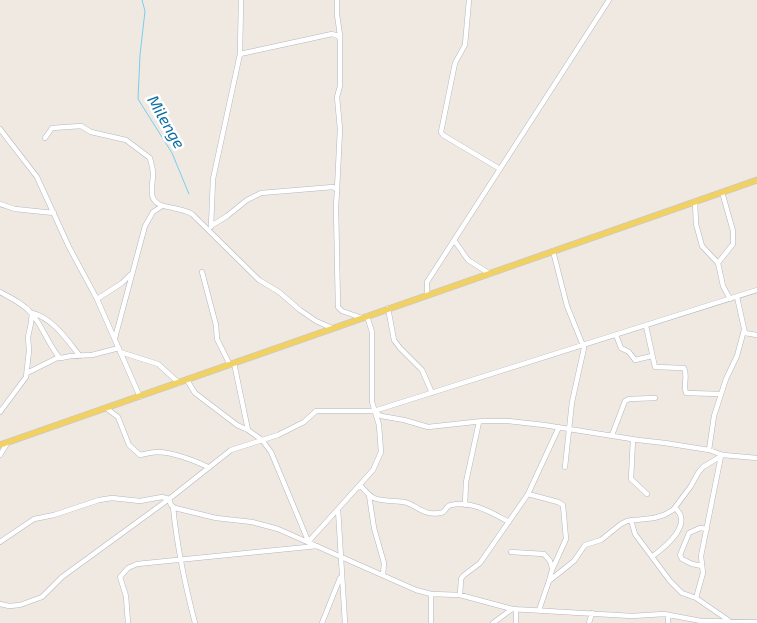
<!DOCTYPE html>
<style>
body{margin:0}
canvas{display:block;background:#efe9e1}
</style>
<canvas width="757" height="623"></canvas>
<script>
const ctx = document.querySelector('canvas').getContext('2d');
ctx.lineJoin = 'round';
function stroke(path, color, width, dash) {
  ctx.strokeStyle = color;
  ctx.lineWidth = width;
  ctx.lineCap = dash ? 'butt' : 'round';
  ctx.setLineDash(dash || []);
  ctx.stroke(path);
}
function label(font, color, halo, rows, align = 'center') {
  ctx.font = font + ' "Exo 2",sans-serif';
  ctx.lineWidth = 5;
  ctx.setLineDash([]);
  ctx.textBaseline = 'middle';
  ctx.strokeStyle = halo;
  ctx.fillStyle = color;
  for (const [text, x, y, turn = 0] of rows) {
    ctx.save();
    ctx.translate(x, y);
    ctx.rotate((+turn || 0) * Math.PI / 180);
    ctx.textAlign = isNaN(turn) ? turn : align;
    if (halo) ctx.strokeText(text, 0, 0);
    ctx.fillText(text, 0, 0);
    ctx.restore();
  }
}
stroke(new Path2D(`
 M142 0 145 11 140 55 138 99 172 153 189 194`), '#75cff0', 1);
const minor = new Path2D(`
 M337 0V15L340 35V86L337 97 340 129 337 190
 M469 0 465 45 455 63 441 132 443 135 500 169
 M240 54 332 34 338 36 340 39
 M0 129 37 177 69 247 97 299 140 397
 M45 138 52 128 81 126 91 132 126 140 150 158C151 163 153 168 153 174 153 185 147 200 161 205 172 209 182 208 192 214L259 280 279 292 300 310 316 321 332 328
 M695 201 696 224 702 246 718 263 723 286 730 299
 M0 204 15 209 54 213
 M211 226 227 216 247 200 261 193 333 187 337 190 336 207 338 307 342 311 362 318
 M211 227 213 179 240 54 241 0
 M454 240 468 260 490 274
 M553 251 567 306 584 348 572 402 565 467
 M718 263 733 244V231L722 192
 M202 272 216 325 217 339 230 365
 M0 292C11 298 24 304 32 314 43 327 48 344 59 357
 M427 295V282L609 0
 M737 297 745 333 757 335
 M97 299 122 283 130 275
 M388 308 394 340 400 348 422 370 432 393
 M32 313C53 318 67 340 80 356
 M646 326 655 367 684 368C688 375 683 385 686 393L720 394
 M616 335 621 348 629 352 635 360 652 356
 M115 338 145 226 153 212 162 206
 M120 352 158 364 179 383
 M234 363 248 430
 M27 373 59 357 61 358 71 356 92 355 119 348
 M187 380 195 393 237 425 248 430 262 440 271 452 309 543
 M106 408 118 417 129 445 140 455C144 454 155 452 159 452 175 453 193 460 208 467
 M374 411 381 416 404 420 428 427 483 421H508L544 425 638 440 665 443 709 450 723 455 757 458
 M0 412 26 377 29 351 28 337 31 323 32 313
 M612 435 625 401 629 399 655 398
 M633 439 631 479 647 494
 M709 450 714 416 726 379 737 356 744 330
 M0 455 8 442
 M360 485C364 489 368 495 374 498 383 502 394 500 404 502 417 505 423 516 440 513 446 513 445 506 451 505 471 500 492 513 509 522
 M528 494 558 502 563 505 566 539 552 570 549 581
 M369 495 374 528 384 563 383 575
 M169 499 171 505 175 508 216 518 252 522 278 529 416 590 431 594 460 595 512 609 632 616 664 614 701 621 757 622
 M465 505 466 482 479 422
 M173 507C177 546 185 585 195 623
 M631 520 635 534 670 581 682 593 696 598 728 620
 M309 541 338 509
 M0 542 34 519 54 515 99 500 112 498 140 501 162 497 169 499
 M511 552 544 554 550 561 552 568
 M653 556C665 547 694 524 675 508
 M702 566 692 564 682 559 680 555 689 533 700 528 707 529
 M431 594V623
 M460 595 461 579 463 576 480 563 528 494 559 427
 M696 598 703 573 701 556 721 456
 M0 604 9 606 20 605 42 597 62 577 169 499 231 450 278 435 304 422 316 411H374L757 290
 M539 610 549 581 574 561 585 545 601 540 621 524 627 521 654 518 664 515 673 510 691 486 698 473 703 467 723 455
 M128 623 126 596 120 577 128 568 137 564 317 546
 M322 623 340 578
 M345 623 338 509 373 470 381 452 379 425 372 402V332L367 316
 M493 623 512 609
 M516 623V609
 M589 623 592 613
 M668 623V615`);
const major = new Path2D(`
 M0 445 757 180`);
stroke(minor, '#b4b7c1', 5.5);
stroke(major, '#c9c9c9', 7);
stroke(minor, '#fff', 4.5);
stroke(major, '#f2d163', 5.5);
label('italic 16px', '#0d6fa3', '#fff', [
 ["Milenge",166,122,60]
]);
</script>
